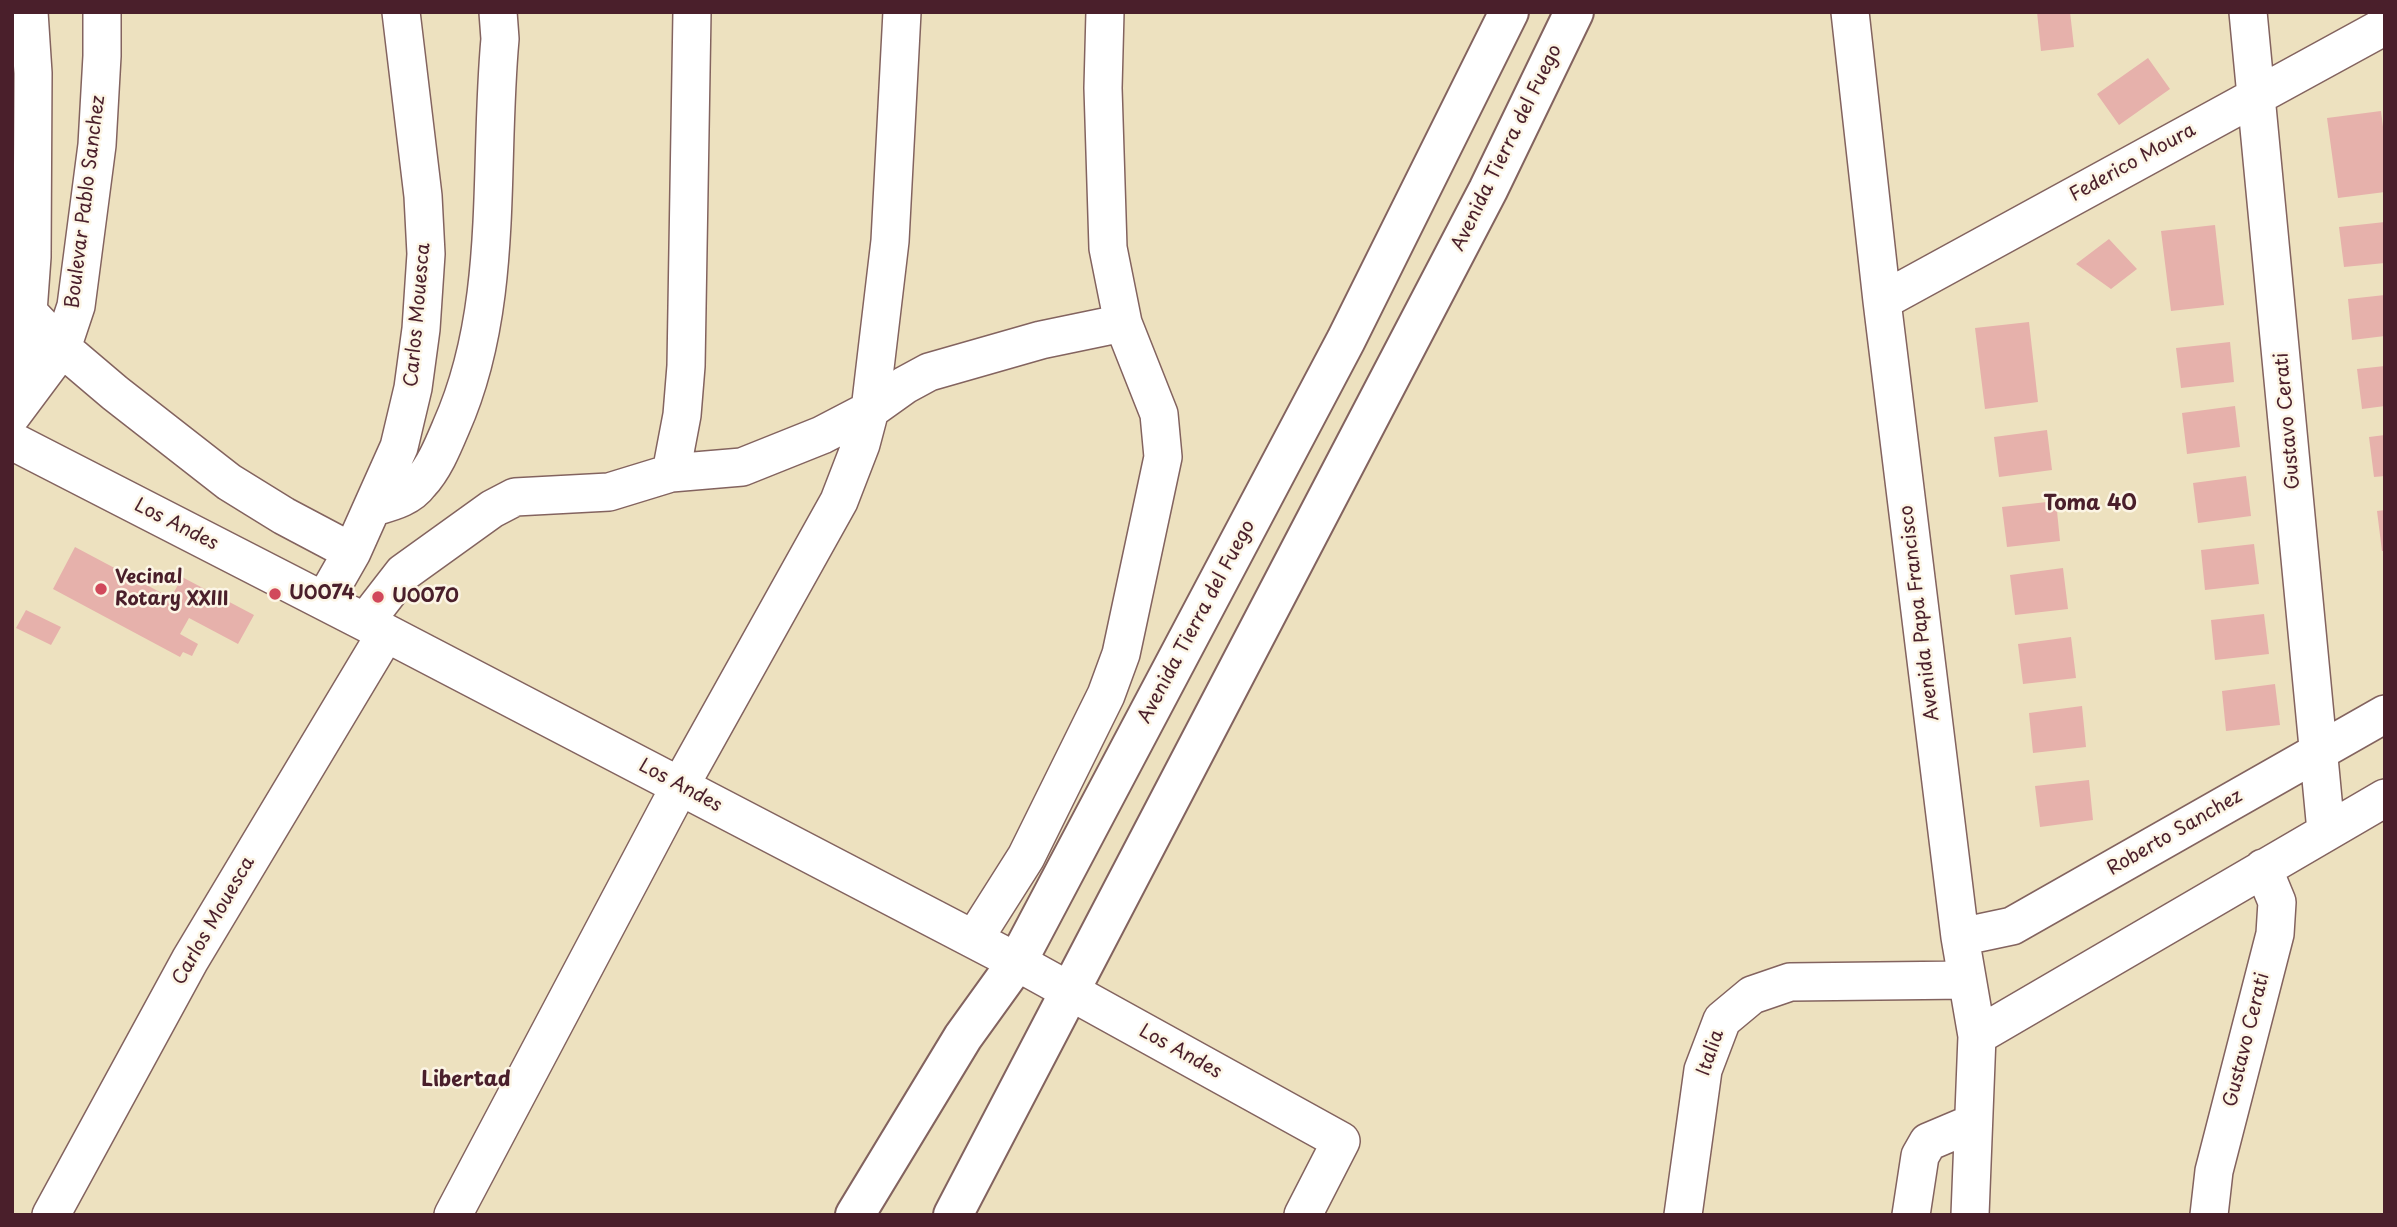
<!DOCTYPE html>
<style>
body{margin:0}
#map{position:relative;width:2397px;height:1227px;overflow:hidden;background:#ede1bf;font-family:"Playpen Sans",sans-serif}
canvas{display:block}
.frame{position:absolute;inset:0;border:14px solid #4a1f2b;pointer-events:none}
</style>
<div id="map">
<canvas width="2397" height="1227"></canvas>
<div class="frame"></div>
</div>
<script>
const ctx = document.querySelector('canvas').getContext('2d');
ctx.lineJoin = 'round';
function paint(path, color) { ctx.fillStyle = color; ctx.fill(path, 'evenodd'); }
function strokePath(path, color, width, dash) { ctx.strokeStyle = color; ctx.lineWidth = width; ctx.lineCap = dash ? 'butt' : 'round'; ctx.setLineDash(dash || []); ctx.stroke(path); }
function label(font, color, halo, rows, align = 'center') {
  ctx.font = font + ' "Playpen Sans",sans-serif'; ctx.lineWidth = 5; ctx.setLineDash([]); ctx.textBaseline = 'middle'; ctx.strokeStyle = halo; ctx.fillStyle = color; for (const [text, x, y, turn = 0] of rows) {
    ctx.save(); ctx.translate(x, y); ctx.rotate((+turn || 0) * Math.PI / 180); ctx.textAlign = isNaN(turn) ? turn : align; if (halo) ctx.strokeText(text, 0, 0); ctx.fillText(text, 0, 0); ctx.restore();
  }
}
paint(new Path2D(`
 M2037 12H2070L2074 47 2041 51Z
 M2148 58 2170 89 2119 125 2097 94Z
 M2381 111 2385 143V192L2338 198 2327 118Z
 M2385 222V263L2344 267 2339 227Z
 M2215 225 2224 305 2171 311 2161 231Z
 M2109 239 2137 269 2111 289 2076 264Z
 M2385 295V336L2352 340 2348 299Z
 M2029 322 2038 402 1985 409 1975 328Z
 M2230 342 2234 382 2181 388 2176 348Z
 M2385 366V406L2362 409 2357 369Z
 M2235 406 2240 447 2187 454 2182 413Z
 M2047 430 2052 470 1999 477 1994 437Z
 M2385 435V476L2374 477 2369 437Z
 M2246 476 2251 516 2198 523 2193 483Z
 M2056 501 2060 541 2007 547 2002 507Z
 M2385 510V551H2382L2377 511Z
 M2254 544 2259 584 2205 590 2201 550Z
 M75 547 171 598 182 577 254 615 238 644 189 618 180 634 198 644 192 656 183 652 180 657 53 589Z
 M2063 568 2068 609 2015 615 2010 575Z
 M26 610 61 627 51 645 16 628Z
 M2264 614 2269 654 2215 660 2211 620Z
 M2071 637 2076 678 2023 684 2018 644Z
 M2275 684 2280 725 2226 731 2222 691Z
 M2082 706 2086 747 2033 753 2029 713Z
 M2089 780 2093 820 2040 827 2035 786Z`), '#e6b1ab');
const minor = new Path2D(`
 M1850 12 1882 301 1960 937 1977 1036 1970 1215
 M2248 12 2326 831
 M1882 301 2385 26
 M12 305 28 312 62 348 115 393 229 482 284 516 352 552
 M12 378 28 312 32 257 33 73 29 12
 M12 415 62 348 76 306 97 145 102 56V12
 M12 441 386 633 1017 962 1341 1141 1303 1215
 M671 473 682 415 686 366 692 12
 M374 507C391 502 409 498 420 483 434 468 443 446 451 427 505 306 488 169 500 39L498 12
 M324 601 352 552 399 447 413 388 421 329 426 254 423 196 401 12
 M365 622 403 573 492 509 515 497 609 492 671 473 742 467 822 435 870 410 905 385 929 372 1041 340 1123 323
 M1960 937 2012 926 2385 714
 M974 939 1026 857 1106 695 1121 654 1163 457 1159 414 1123 323 1108 248 1103 88 1105 12
 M1977 1036 2385 798
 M51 1215 190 960 386 633
 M453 1215 680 786 839 501 861 444 870 410 890 241 902 12
 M1683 1215 1703 1070 1722 1020 1752 995 1790 982 1967 980
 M1911 1215 1920 1156 1928 1142 1973 1123
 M2209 1215 2214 1171 2275 934 2277 902 2263 868`);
const tertiary = new Path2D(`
 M855 1215 963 1037 1017 962 1346 340 1509 12
 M953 1215 1488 190 1574 12`);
strokePath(minor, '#83635f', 40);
strokePath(tertiary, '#83635f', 42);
strokePath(minor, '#fff', 37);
strokePath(tertiary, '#fff', 38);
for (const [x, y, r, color] of [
 [101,589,7,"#d1495b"],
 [275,594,7,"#d1495b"],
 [378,597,7,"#d1495b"]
]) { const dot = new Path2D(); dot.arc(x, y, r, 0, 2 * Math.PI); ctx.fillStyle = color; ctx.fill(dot); strokePath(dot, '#fcf5e5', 2.5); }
label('19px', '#4a1f2b', '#fcf5e5', [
 ["Avenida Tierra del Fuego",1507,148,-64],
 ["Federico Moura",2133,163,-29],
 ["Boulevar Pablo Sanchez",86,202,-83],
 ["Carlos Mouesca",418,315,-85],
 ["Gustavo Cerati",2288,421,-95],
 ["Los Andes",176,525,27],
 ["Avenida Papa Francisco",1920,613,-97],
 ["Avenida Tierra del Fuego",1197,622,-62],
 ["Los Andes",680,786,28],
 ["Roberto Sanchez",2175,833,-30],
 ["Carlos Mouesca",214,921,-60],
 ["Gustavo Cerati",2247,1040,-76],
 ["Los Andes",1180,1052,29],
 ["Italia",1711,1053,-71]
]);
label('bold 19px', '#4a1f2b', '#fcf5e5', [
 ["Vecinal",115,578],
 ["Rotary XXIII",115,600],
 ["U0074",289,594],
 ["U0070",392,597]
], 'left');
label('bold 21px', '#4a1f2b', '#fcf5e5', [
 ["Toma 40",2090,504],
 ["Libertad",466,1080]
]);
</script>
